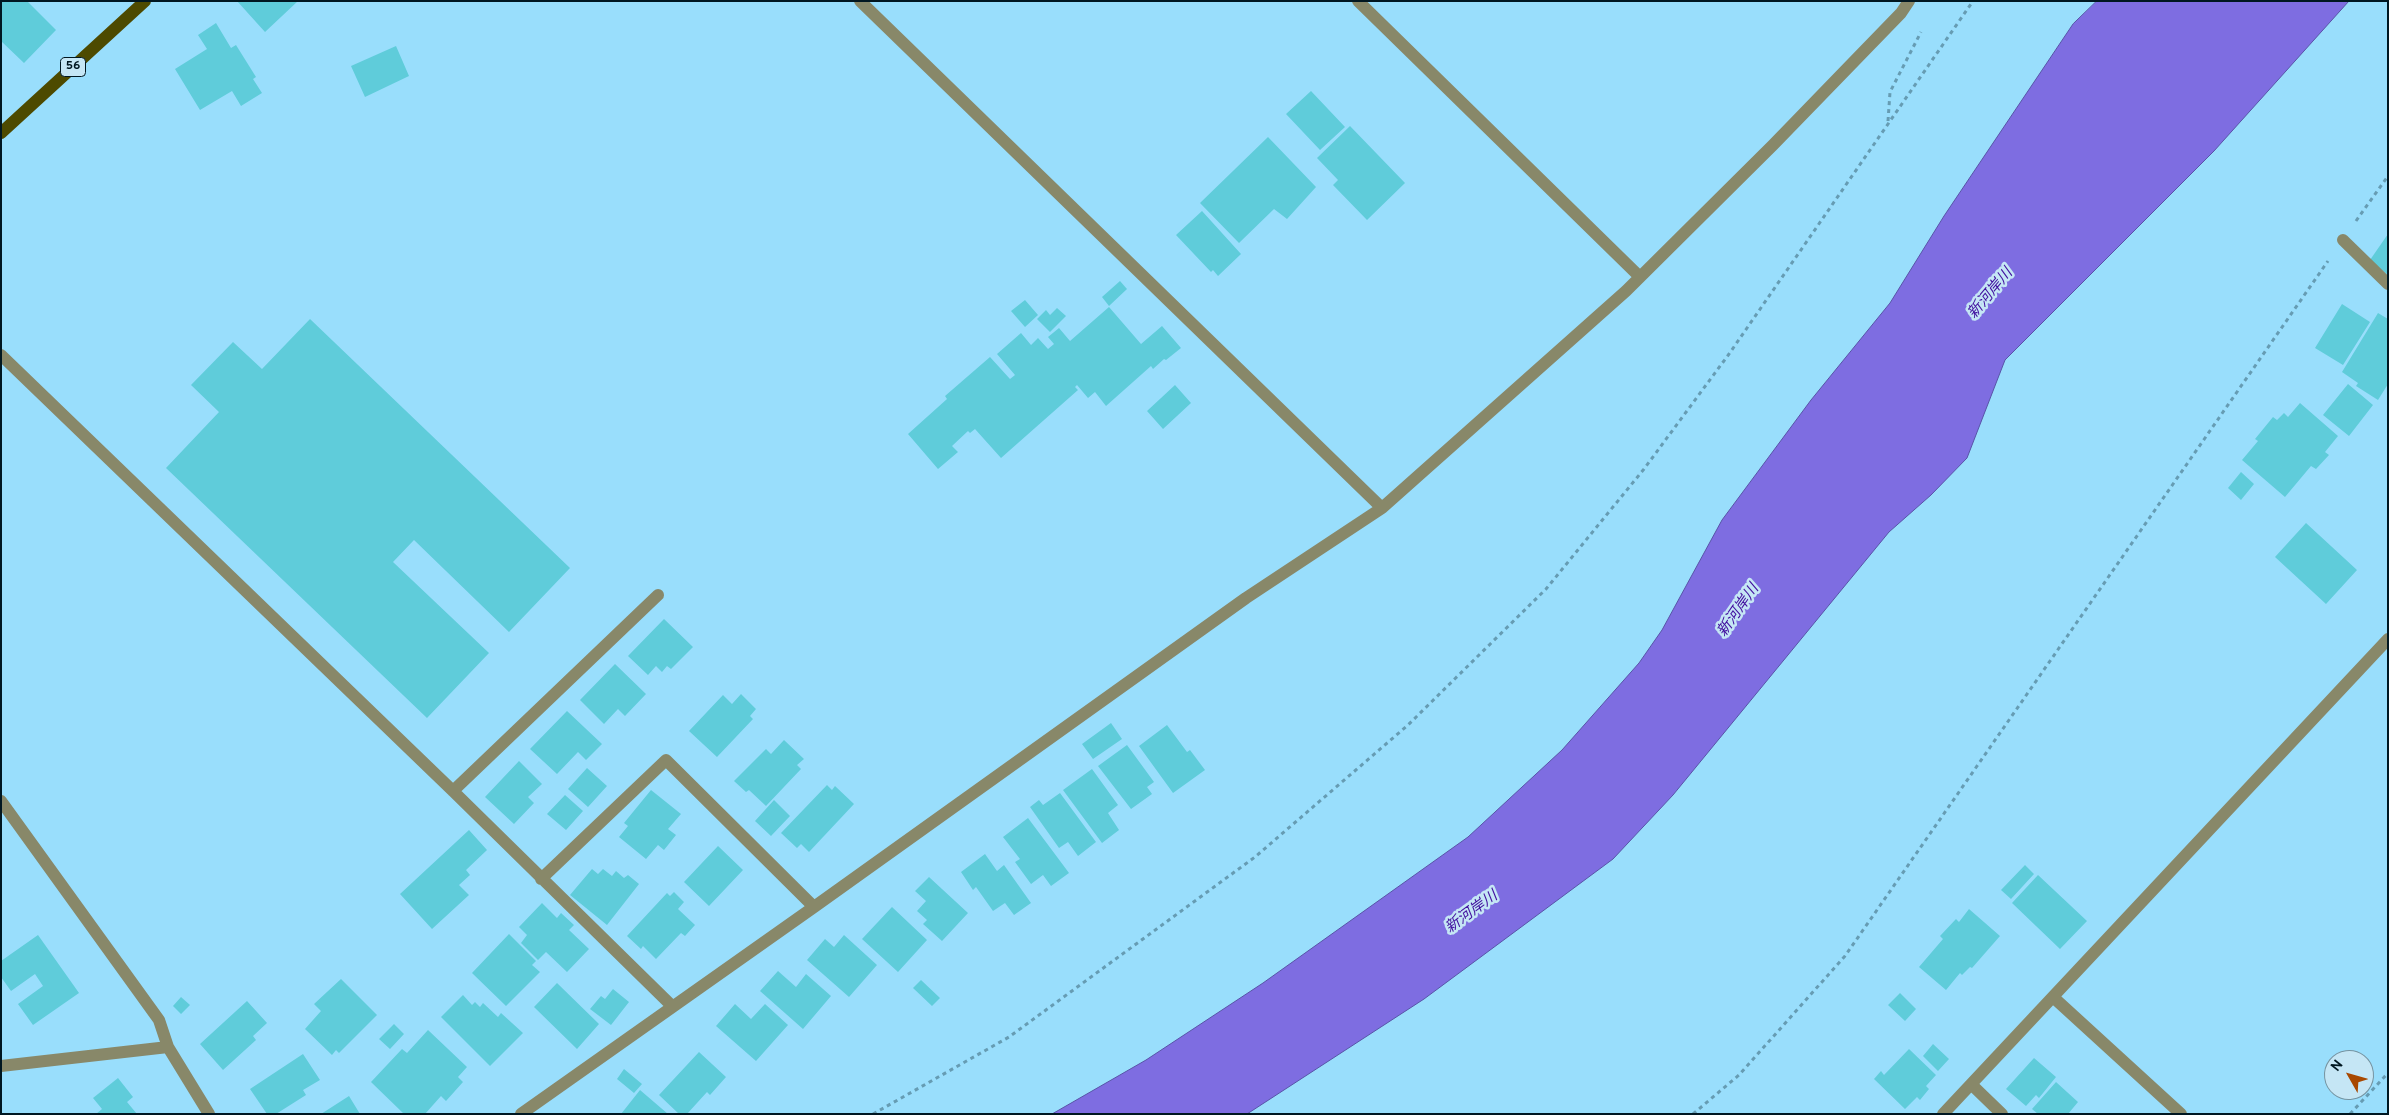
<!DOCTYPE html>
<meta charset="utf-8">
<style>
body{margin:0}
#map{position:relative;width:2389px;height:1115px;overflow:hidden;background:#99defc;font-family:Overpass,sans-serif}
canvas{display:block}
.frame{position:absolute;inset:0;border:2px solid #001721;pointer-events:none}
.north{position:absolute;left:2324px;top:1050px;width:50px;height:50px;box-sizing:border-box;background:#c5e6f5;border:1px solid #7693a0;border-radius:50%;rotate:308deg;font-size:14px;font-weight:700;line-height:20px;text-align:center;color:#001721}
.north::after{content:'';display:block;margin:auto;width:18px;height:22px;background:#a84800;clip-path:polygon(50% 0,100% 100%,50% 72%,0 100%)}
</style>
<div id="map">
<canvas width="2389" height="1115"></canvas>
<div class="frame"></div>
<div class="north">N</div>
</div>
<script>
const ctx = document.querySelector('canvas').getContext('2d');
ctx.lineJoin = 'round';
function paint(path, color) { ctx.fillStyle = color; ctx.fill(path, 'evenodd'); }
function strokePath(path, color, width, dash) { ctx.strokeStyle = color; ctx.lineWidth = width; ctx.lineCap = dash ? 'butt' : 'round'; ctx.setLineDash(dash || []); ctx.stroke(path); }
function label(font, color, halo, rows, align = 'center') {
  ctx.font = font + ' Overpass,"Noto Sans JP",sans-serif'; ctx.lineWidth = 5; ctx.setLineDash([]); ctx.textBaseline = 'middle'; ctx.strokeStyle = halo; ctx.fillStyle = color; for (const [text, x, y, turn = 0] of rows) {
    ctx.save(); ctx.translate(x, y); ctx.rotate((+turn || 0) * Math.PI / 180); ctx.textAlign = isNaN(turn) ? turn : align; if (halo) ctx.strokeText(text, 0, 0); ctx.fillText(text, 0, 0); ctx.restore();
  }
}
const water = new Path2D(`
 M2097 1H2349L2214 151 2005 360 1967 458 1931 495 1889 532 1673 795 1613 859 1424 999 1247 1114H1052L1146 1060 1263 983 1468 837 1562 750 1639 663 1662 630 1722 520 1811 400 1890 303 1944 216 2073 24Z`);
paint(water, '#7e6de1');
strokePath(water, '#5853a7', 1);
paint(new Path2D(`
 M1 1H27L56 30 24 63 1 41Z
 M237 1H298L265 32Z
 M216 23 231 48 236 45 256 77 253 79 262 93 241 106 232 91 200 110 175 69 207 49 198 35Z
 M396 46 409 76 365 97 351 66Z
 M1311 91 1345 127 1320 150 1286 114Z
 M1350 126 1405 183 1367 220 1333 185 1338 180 1317 158Z
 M1268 137 1316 187 1287 219 1274 209 1239 243 1200 203Z
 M1202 211 1241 254 1218 276 1213 270 1211 272 1176 235Z
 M2388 234V275L2370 260Z
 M1120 281 1127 289 1109 306 1102 297Z
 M1025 300 1038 315 1025 327 1011 311Z
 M2342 304 2370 322 2343 365 2315 348Z
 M1109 307 1141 344 1162 326 1181 348 1166 360 1164 359 1153 369 1151 366 1106 406 1095 392 1088 398 1077 385 1075 387 1078 390 1001 458 975 429 970 433 968 431 952 446 958 452 938 469 908 434 947 399 945 396 990 357 1010 379 1015 375 997 354 1021 333 1031 345 1038 338 1048 349 1054 344 1048 337 1059 328 1070 341Z
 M1057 308 1066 316 1050 332 1037 319 1046 310 1050 315Z
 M2378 313 2388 319V384L2378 400 2356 386 2358 383 2342 372Z
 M310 319 570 568 509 632 414 540 393 562 489 653 427 718 166 468 219 412 191 385 233 342 262 369Z
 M2348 384 2373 405 2349 436 2323 415Z
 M1175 385 1191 403 1163 429 1147 411Z
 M2300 403 2338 436 2325 452 2329 455 2316 469 2311 466 2285 497 2242 460 2258 441 2255 439 2273 417 2277 420 2284 413 2288 417Z
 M2241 472 2254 484 2241 500 2228 488Z
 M2306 523 2357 570 2326 604 2275 557Z
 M664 619 693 647 671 669 667 666 662 672 656 666 648 675 628 656Z
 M615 664 646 694 625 716 618 709 604 724 580 700Z
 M741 694 756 709 750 716 753 719 717 757 689 731 723 695 732 704Z
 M567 711 602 744 586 760 578 752 557 774 530 749Z
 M1111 723 1122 739 1093 759 1082 744Z
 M1167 725 1187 752 1190 750 1205 770 1173 793 1139 746Z
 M784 740 804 759 797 765 801 769 766 806 749 790 746 792 734 781 766 749 771 754Z
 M1127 745 1154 782 1147 787 1152 794 1131 809 1098 766Z
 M519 761 542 784 528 797 534 803 514 824 485 797Z
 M587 768 607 786 588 807 568 789Z
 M1092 769 1118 805 1108 813 1119 830 1102 843 1063 790Z
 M827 785 832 790 835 786 854 804 809 852 801 844 797 848 781 833Z
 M651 790 681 814 668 829 676 835 664 850 658 845 646 859 619 837 628 826 624 823Z
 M1060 793 1096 842 1078 856 1068 842 1059 848 1030 807 1039 800 1043 805Z
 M565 795 583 811 566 830 547 814Z
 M774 800 790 816 771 836 755 821Z
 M1028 818 1069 873 1051 886 1043 875 1031 884 1015 862 1020 859 1003 837Z
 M469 830 487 850 466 870 470 875 459 885 469 895 432 929 400 894Z
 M718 846 743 870 709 906 684 882Z
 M985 854 997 871 1004 865 1031 903 1014 915 1005 903 993 911 976 887 973 890 961 872Z
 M2025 865 2034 874 2011 899 2001 890Z
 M592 869 598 874 603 869 612 876 616 871 624 878 628 875 639 884 607 925 570 895Z
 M2038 875 2087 921 2060 949 2012 903Z
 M929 877 968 913 942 941 923 924 927 920 917 911 926 901 915 891Z
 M674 892 684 902 678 909 695 925 685 936 681 933 656 959 643 946 641 949 627 936 667 893 670 896Z
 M542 903 557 918 561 913 574 925 569 930 589 949 567 972 546 952 538 960 521 943 527 935 519 927Z
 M892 907 927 940 898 972 862 939Z
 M1969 909 2000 936 1972 968 1970 967 1962 975 1960 973 1946 990 1919 967 1943 939 1940 936 1956 919 1959 922Z
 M509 934 536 961 532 965 540 972 506 1006 472 973Z
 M38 935 79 993 33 1025 18 1004 43 986 35 974 11 991 1 977V961Z
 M844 935 877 965 849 997 807 960 825 939 834 947Z
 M778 971 796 987 806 974 831 996 803 1029 760 991Z
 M341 979 377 1015 339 1053 336 1050 332 1055 305 1029 321 1011 314 1004Z
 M921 980 940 998 932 1006 913 988Z
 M557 983 599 1024 577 1049 534 1007Z
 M613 989 629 1002 611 1025 590 1009 601 996 605 999Z
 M1900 993 1916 1009 1905 1021 1888 1005Z
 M463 995 472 1005 475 1002 480 1007 483 1003 498 1017 501 1013 523 1033 490 1066 441 1017Z
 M181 997 190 1005 181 1014 173 1006Z
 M247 1001 267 1023 253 1036 256 1040 223 1070 200 1044Z
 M735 1004 751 1019 765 1004 788 1025 756 1061 716 1026Z
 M394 1024 404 1034 390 1049 379 1039Z
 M428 1030 467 1067 458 1077 463 1082 446 1101 441 1096 425 1114H404L371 1082 402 1049 407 1053Z
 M1933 1044 1949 1059 1938 1071 1923 1056Z
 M1909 1049 1936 1075 1926 1086 1929 1089 1920 1100 1917 1097 1905 1109 1874 1079 1881 1071 1884 1075Z
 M699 1052 726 1077 710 1095 707 1092 687 1114H679L659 1095Z
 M303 1054 320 1080 303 1090 306 1095 276 1114H267L250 1089Z
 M2034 1058 2056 1077 2039 1098 2036 1095 2026 1106 2006 1089Z
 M624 1069 642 1084 634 1093 617 1079Z
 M118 1078 133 1097 127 1102 137 1114H96L102 1109 93 1098Z
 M2056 1082 2078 1102 2068 1114H2038L2032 1109Z
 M640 1090 668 1114H621Z
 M349 1096 360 1114H321Z`), '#5fccda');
strokePath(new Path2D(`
 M1888 121 1890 92 1921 32
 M2356 221 2388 176
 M873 1114 1009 1037 1255 857 1408 725 1546 589 1644 469 1729 354 1973 1
 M1693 1114 1739 1075 1845 956 2328 261
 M2350 1114 2388 1073`), '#669cb3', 3, [4, 4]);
strokePath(new Path2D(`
 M860 1 1382 508
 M1358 1 1640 277
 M2343 240 2388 284
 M1 355 453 791 672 1006
 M453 791 658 595
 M1 801 159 1020 168 1047 209 1114
 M541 879 666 760 814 907
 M2053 997 2181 1114
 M1 1066 168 1047
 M1972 1085 2002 1114
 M521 1114 814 907 1246 598 1382 508 1626 291 1773 145 1901 13 1909 1
 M1943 1114 2388 639`), '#888869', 12);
strokePath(new Path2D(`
 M1 133 145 1`), '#4d4a00', 12);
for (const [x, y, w] of [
 [73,67,25]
]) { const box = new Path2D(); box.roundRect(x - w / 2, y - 9.5, w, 19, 4); ctx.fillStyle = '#c5e6f5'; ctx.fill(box); strokePath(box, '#001721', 1); }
label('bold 12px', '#001721', null, [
 ["56",73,67]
]);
label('italic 15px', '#410e9e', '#c5e6f5', [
 ["新河岸川",1991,294,-50],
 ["新河岸川",1739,611,-55],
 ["新河岸川",1472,913,-36]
]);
</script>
